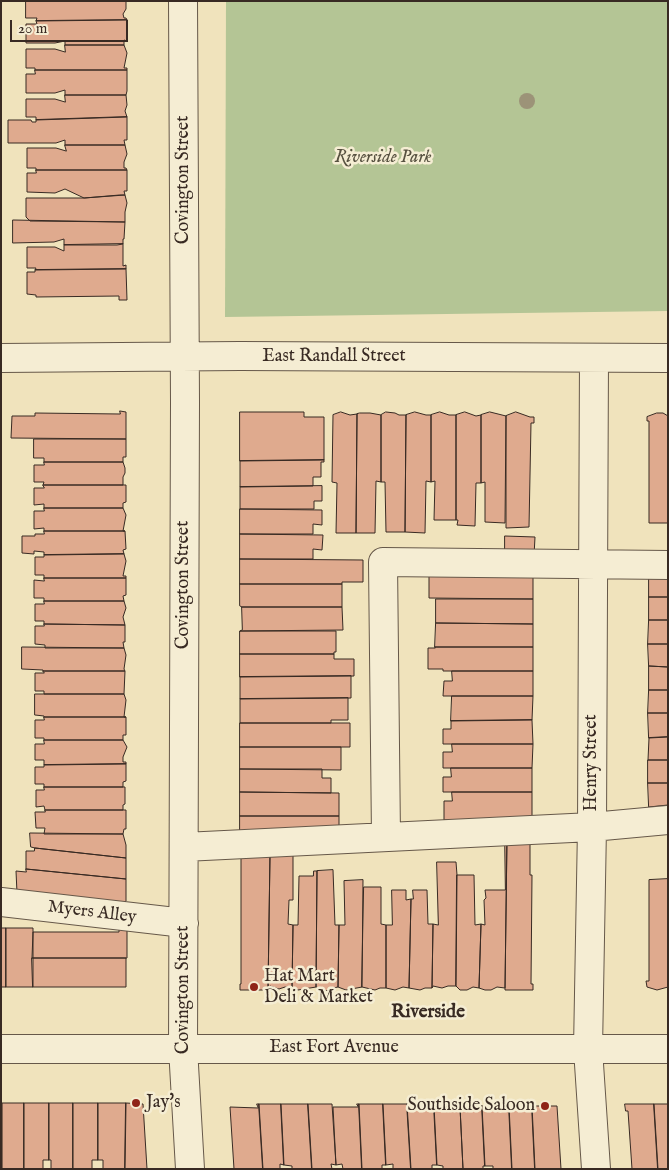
<!DOCTYPE html>
<style>
body{margin:0}
#map{position:relative;width:669px;height:1170px;overflow:hidden;background:#f0e3bc;font-family:"IM FELL English",serif}
canvas{display:block}
.frame{position:absolute;inset:0;border:2px solid #382a23;pointer-events:none}
.scale{position:absolute;left:10px;top:20px;width:118px;height:22px;box-sizing:border-box;border:2px solid #382a23;border-top:0;padding-left:6px;font-size:15px;line-height:18px;white-space:nowrap;color:#382a23;-webkit-text-stroke:4px #f5edd3;paint-order:stroke}
</style>
<div id="map">
<canvas width="669" height="1170"></canvas>
<div class="frame"></div>
<div class="scale">20 m</div>
</div>
<script>
const ctx = document.querySelector('canvas').getContext('2d');
ctx.lineJoin = 'round';
function paint(path, color) { ctx.fillStyle = color; ctx.fill(path, 'evenodd'); }
function strokePath(path, color, width, dash) { ctx.strokeStyle = color; ctx.lineWidth = width; ctx.lineCap = dash ? 'butt' : 'round'; ctx.setLineDash(dash || []); ctx.stroke(path); }
function label(font, color, halo, rows, align = 'center') {
  ctx.font = font + ' "IM FELL English",serif'; ctx.lineWidth = 5; ctx.setLineDash([]); ctx.textBaseline = 'middle'; ctx.strokeStyle = halo; ctx.fillStyle = color; for (const [text, x, y, turn = 0] of rows) {
    ctx.save(); ctx.translate(x, y); ctx.rotate((+turn || 0) * Math.PI / 180); ctx.textAlign = isNaN(turn) ? turn : align; if (halo) ctx.strokeText(text, 0, 0); ctx.fillText(text, 0, 0); ctx.restore();
  }
}
paint(new Path2D(`
 M226 1H668V311L225 317Z`), '#b4c595');
const building = new Path2D(`
 M26 1H126V9L123 14 124 18H126L127 20 36 21 37 18H26Z
 M127 20V41L124 40V45H65V41L55 43H26V24H37L36 21Z
 M65 45H124L127 53 124 68H127V70H35V68H26V49H55L65 52Z
 M35 70H127V91L126 95H65V90L55 93H26V74H35Z
 M65 95H126L127 105 125 111 127 117 36 120V117H26V99H55L65 102Z
 M127 117V140H124L125 145H65V140L56 143H8V120H31L32 122H36V120Z
 M65 145H125L127 154 124 162V168H126L127 170H36V168H27V148H56L66 151Z
 M36 170H127V191H124L125 195 84 198 65 189 55 193 27 192V173H36Z
 M120 195H125L127 203 125 212V222L30 221 26 217V198H84Z
 M13 220 125 222 124 239H123V244L117 245H64V239L54 242 13 243Z
 M123 244V266L126 265V269L35 270 36 268H27V247H55L64 251V245Z
 M126 269 127 300H119V296L36 297V295L27 294V272H35V270Z
 M120 411 126 412V439L11 438 12 416H35V413L120 414Z
 M240 412H304V417H324V460L240 461Z
 M341 412 350 415 357 414 356 533H336L337 483 332 482 333 415Z
 M386 412 395 413 399 415H406L405 532H386L385 482H381V415Z
 M415 412 426 415H431V482L426 481 425 533 405 532 406 415Z
 M440 412 449 415H456V520H434L435 481 431 482V415Z
 M465 412 476 416 481 415V483H476L475 526 457 525 458 520H456V415Z
 M490 412 506 416 505 523 485 522V482L481 483V415Z
 M516 412 530 417H534V423H531L529 527 506 528V416Z
 M360 413H370L381 415V482L376 481 375 533H356L357 414Z
 M657 413H663L668 416V523H649V421H647V417Z
 M34 439H126V457H123V462H44V458H34Z
 M324 460V462H321V477H313V486L240 487V461Z
 M44 462H123L125 468V473L123 477V485H43L44 482H34V465H44Z
 M43 485H126V502L123 503V508H44V504L34 505V488H44Z
 M322 486V501H314V509H240V487Z
 M44 508H123L126 515 123 531H125H44V528L34 529V511H44Z
 M240 509 322 510V525L313 524V534H240Z
 M44 531H125L126 549 123 550 124 554 44 555V552L34 551V554L22 553V536H35V534H44Z
 M240 534 323 535 322 550 313 549V559H240Z
 M505 536 535 537 534 556 505 555Z
 M124 554 126 561 123 576H126V578H44V575H35V557H44V555Z
 M240 559 363 560V582H342V584H240Z
 M533 574V599L429 598V575Z
 M649 575H668V597H649Z
 M44 578H126V595L123 596 124 601H44V598H34V580L44 581Z
 M240 584H342V607H242L240 606Z
 M649 597H668V620H649Z
 M436 599H533V624L436 623Z
 M44 601H124L126 608 123 617 125 625 44 624V621H35V604H44Z
 M242 607H342L343 630 240 631 242 630Z
 M649 620H668V644H648Z
 M436 623 533 624V647H435Z
 M44 624 125 625V642H123L124 648H45V645L35 644V626H44Z
 M240 631H336V652H334V654H240Z
 M648 644H668V667L649 666Z
 M22 647 124 648 126 655 124 669 125 671H43V670L22 669Z
 M435 647H533V671H443V669H428V648H435Z
 M240 654H334V659H354V676L240 677Z
 M649 666 668 667V690H649Z
 M43 671H125L124 694H44V691H35V673H44Z
 M452 671H533V696H443L444 681H452Z
 M351 676V698L240 699V677Z
 M649 690H668V713H648Z
 M35 694H124L126 700 124 717H126H44V716L35 715Z
 M452 696H533L532 720 451 721Z
 M348 698V720H331V723H240V699Z
 M648 713H668V737L649 738Z
 M44 717H126V735H123V740H44V738H35V720H44Z
 M532 720 533 744H443V729H451V721Z
 M240 723H350V747H240Z
 M668 737V760H648L649 738Z
 M44 740H123L127 747 123 757V762H126V764L44 765V760H35V744H44Z
 M452 744H533L532 768H443V752H452Z
 M240 747H341V770L240 769Z
 M648 760H668V783H648Z
 M126 764V781L123 782V787H44V784H35V767H44V765Z
 M451 768H532V792H443V777H451Z
 M240 769H322V778H331V793L240 792Z
 M648 783H668V805L649 807Z
 M44 787H125V804L123 805V810H45L44 806 36 807V790H44Z
 M240 792 339 793V816H240Z
 M452 792H532V819L452 823V820H444V801H452Z
 M45 810H126V829H124L123 834H44L45 828H36L35 812H45Z
 M240 816H339V832L240 841Z
 M30 833 123 834 126 845V858L35 848 31 847Z
 M530 834V875H532L531 984H533V990H505L507 836Z
 M505 836H507L505 988 497 987 491 990H485L479 988 481 924 485 925 484 900 486 898 485 890H505Z
 M35 848 126 858V879L26 869V851H34Z
 M293 853V900H289L288 924 293 925 292 988 285 987 279 989 270 986V990H268L270 855Z
 M270 855 268 990H240V984H241V857Z
 M437 862H456L457 875 456 986H448L442 988 433 986 432 988 433 924 438 925Z
 M26 869 126 879V901L123 904 17 893 16 871 26 872Z
 M333 870 335 925H339L338 987 333 988 329 991 322 990 316 987 317 871Z
 M314 871H317L316 987 298 990 292 988 293 925H298L299 876H313Z
 M457 875H474L475 925 481 924 479 988 473 987 467 990H460L456 986Z
 M668 879V987L657 990 647 987 646 981H649V880Z
 M363 880 362 987 346 990 338 987 339 925H345L344 881Z
 M364 887H381V924L386 925V988H380L375 990 362 987Z
 M392 890H406V900L411 899 409 988 403 987 395 990 386 988V925H392Z
 M413 890H427L428 924H433L432 988H425L420 990 409 988 411 899H413Z
 M1 928H6V987H1Z
 M6 928H33V987H6Z
 M127 929V958H32L33 932H119V930Z
 M32 958H126V987H33Z
 M1 1103H2V1169H1Z
 M2 1103H24V1169H2Z
 M24 1103H49V1160H43V1169H24Z
 M49 1103H73V1169H51V1160H49Z
 M73 1103H98V1160H92V1169H73Z
 M98 1103H126L125 1169H103V1160H98Z
 M126 1103 143 1104 147 1169H125Z
 M257 1104H259L263 1169H234L230 1107 258 1108Z
 M259 1104H281L284 1165 280 1164V1169H263Z
 M281 1104H308L312 1169H292V1166L284 1165Z
 M308 1104H332L336 1165 331 1164 332 1169H312Z
 M357 1104H359L362 1169H343L342 1164 336 1165 333 1107H358Z
 M359 1104H383L386 1165H382V1169H362Z
 M383 1104H407L411 1169H393V1164L386 1165Z
 M407 1104H433L434 1106 437 1165H432V1169H411Z
 M625 1104H654L658 1169H632L628 1111H626Z
 M654 1104H668V1169H658Z
 M434 1106 460 1107 463 1169H443V1166L437 1165Z
 M482 1106H509L512 1169H493V1166H485Z
 M482 1106 485 1166H483V1169H463L460 1107Z
 M509 1106H532L535 1169H512Z
 M532 1106H557L561 1169H535Z`);
paint(building, '#dfaa8e');
strokePath(building, '#382a23', 1);
const minor = new Path2D(`
 M183 1 185 402 183 1048 190 1169
 M1 358 240 356 668 358
 M594 358 592 827 588 1049 596 1169
 M386 837 383 562 668 565
 M184 847 592 827 668 820
 M1 902 184 923
 M1 1049H668`);
strokePath(minor, '#665849', 30);
strokePath(minor, '#f5edd3', 28);
ctx.fillStyle = '#9c9378';
for (const [x, y] of [
 [527,101]
]) { ctx.beginPath(); ctx.arc(x, y, 8, 0, 2 * Math.PI); ctx.fill(); }
for (const [x, y, r, color] of [
 [254,987,5,"#8f2418"],
 [136,1103,5,"#8f2418"],
 [545,1106,5,"#8f2418"]
]) { const dot = new Path2D(); dot.arc(x, y, r, 0, 2 * Math.PI); ctx.fillStyle = color; ctx.fill(dot); strokePath(dot, '#f5edd3', 2); }
label('italic 18px', '#575140', '#f5edd3', [
 ["Riverside Park",383,158]
]);
label('18px', '#382a23', '#f5edd3', [
 ["Covington Street",184,180,-90],
 ["East Randall Street",334,357],
 ["Covington Street",184,585,-90],
 ["Henry Street",592,763,-90],
 ["Myers Alley",92,913,7],
 ["Covington Street",184,990,-90],
 ["East Fort Avenue",334,1048]
]);
label('18px', '#382a23', '#f5edd3', [
 ["Hat Mart",264,977],
 ["Deli & Market",264,998],
 ["Jay's",146,1103],
 ["Southside Saloon",535,1106,"right"]
], 'left');
label('bold 19px', '#382a23', '#f5edd3', [
 ["Riverside",428,1013]
]);
</script>
